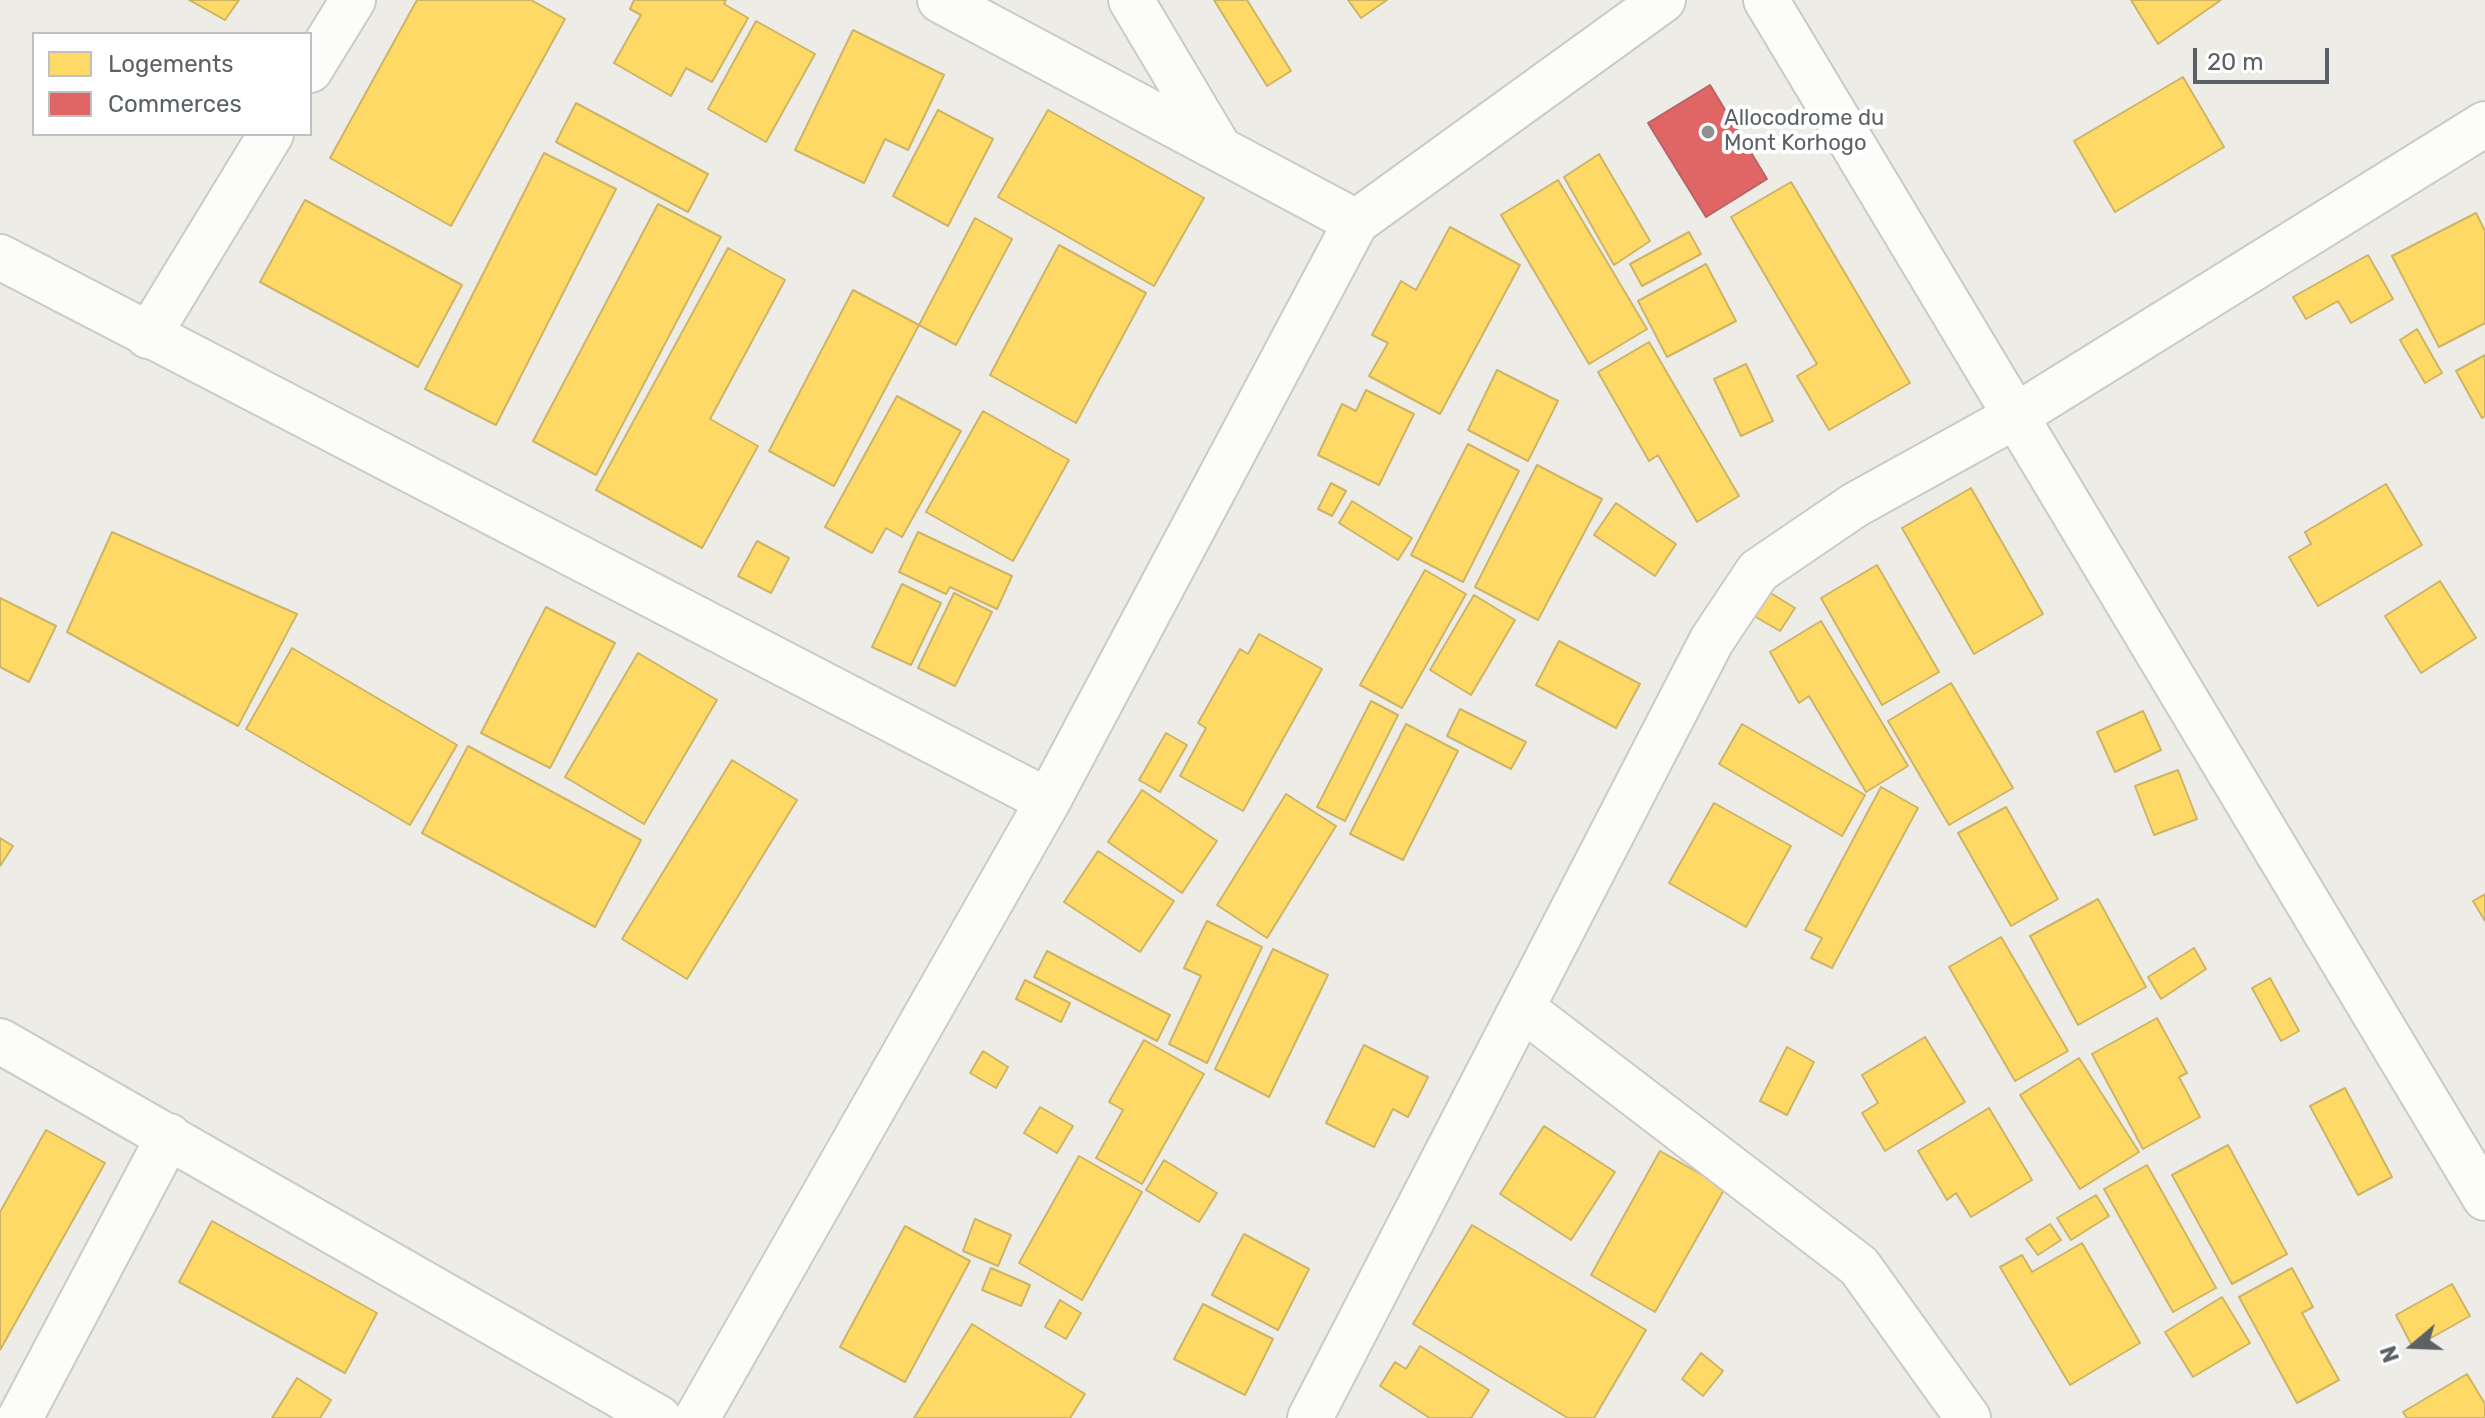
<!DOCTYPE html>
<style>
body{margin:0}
#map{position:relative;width:2485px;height:1418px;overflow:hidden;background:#edece7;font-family:Rubik,sans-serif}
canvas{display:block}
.legend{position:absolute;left:32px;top:32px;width:280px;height:104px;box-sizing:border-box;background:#fff;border:2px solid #bec0c2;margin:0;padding:10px 14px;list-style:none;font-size:24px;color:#5c6166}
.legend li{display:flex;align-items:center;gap:16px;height:40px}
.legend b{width:40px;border:2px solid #bec0c2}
.north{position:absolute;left:2373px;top:1306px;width:80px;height:80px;-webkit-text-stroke:6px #fff;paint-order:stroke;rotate:251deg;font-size:22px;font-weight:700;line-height:32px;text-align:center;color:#5c6166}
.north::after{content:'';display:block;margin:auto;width:28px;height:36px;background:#5c6166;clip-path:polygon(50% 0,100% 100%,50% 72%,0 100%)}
.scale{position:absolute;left:2193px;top:48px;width:136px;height:36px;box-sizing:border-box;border:4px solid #5c6166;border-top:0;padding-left:10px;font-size:24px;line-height:28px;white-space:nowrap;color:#5c6166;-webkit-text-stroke:6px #fff;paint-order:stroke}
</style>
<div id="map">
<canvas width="2485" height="1418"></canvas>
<ul class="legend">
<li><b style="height:22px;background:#ffd966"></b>Logements</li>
<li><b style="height:22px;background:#e06666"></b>Commerces</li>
</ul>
<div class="north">N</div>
<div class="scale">20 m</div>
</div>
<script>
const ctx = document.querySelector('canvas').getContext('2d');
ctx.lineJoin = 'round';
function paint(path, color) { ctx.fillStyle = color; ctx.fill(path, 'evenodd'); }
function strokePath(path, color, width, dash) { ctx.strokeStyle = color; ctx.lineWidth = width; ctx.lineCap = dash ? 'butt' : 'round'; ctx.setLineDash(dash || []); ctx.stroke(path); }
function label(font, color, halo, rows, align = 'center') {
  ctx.font = font + ' Rubik,sans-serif'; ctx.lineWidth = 8; ctx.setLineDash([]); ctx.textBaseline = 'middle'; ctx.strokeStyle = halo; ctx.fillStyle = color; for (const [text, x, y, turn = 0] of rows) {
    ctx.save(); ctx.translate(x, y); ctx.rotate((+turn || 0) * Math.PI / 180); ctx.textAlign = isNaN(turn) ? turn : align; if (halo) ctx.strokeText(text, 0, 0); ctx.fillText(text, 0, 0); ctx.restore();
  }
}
const homes = new Path2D(`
 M189 0H239L225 20Z
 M417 0H531L565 19 451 226 330 158Z
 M634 0H726L724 4 748 18 712 82 686 68 671 96 614 63 641 15 630 9Z
 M1214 0H1247L1291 71 1267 86Z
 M1348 0H1387L1361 18Z
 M2131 0H2221L2158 44Z
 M756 21 815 54 766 142 708 109Z
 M853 30 944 75 908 150 885 139 864 183 795 150Z
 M2183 77 2224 147 2115 212 2074 141Z
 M576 103 708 174 688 212 556 142Z
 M938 110 993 139 948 226 893 196Z
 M1048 110 1204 198 1154 286 998 197Z
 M544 153 616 189 496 425 425 389Z
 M1599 154 1650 241 1614 265 1564 177Z
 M1558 180 1647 329 1589 364 1501 215Z
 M1791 182 1910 383 1829 430 1797 376 1817 364 1731 217Z
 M305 200 462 285 418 367 260 282Z
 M658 204 721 237 596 475 533 441Z
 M2476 213 2485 231V323L2439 347 2392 256Z
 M975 218 1012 239 956 345 919 325Z
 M1450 227 1520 265 1440 414 1369 376 1388 343 1372 335 1401 281 1416 290Z
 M1689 232 1701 254 1642 286 1630 264Z
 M1059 245 1146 293 1076 423 990 375Z
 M728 248 785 280 710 419 758 446 702 548 596 490Z
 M2368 255 2393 299 2351 323 2338 301 2306 319 2293 297Z
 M1706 264 1736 321 1667 357 1638 301Z
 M853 290 919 325 834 486 769 451Z
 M2417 329 2442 373 2425 383 2400 340Z
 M1649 342 1739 496 1697 522 1658 455 1649 461 1598 372Z
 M2485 355V416L2482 418 2456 371Z
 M1746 364 1773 421 1741 436 1714 379Z
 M1497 370 1558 401 1528 461 1468 430Z
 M1366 390 1414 414 1379 485 1318 455 1342 404 1356 411Z
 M897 396 961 431 902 537 886 528 872 553 825 527Z
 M983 411 1069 460 1013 561 926 512Z
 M1468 444 1519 471 1463 582 1411 555Z
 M1537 465 1602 499 1538 620 1475 587Z
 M1331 483 1346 491 1332 516 1318 509Z
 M2386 484 2422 545 2318 606 2289 557 2311 544 2305 532Z
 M1971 488 2043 614 1974 654 1902 528Z
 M1352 501 1412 538 1398 560 1339 523Z
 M1616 503 1676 544 1655 576 1594 535Z
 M112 532 297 614 238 726 67 632Z
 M918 532 1012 576 997 609 950 587 946 594 899 572Z
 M757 541 789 558 771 593 738 576Z
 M1877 565 1939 672 1882 705 1821 598Z
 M1425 570 1466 594 1402 708 1360 685Z
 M2440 581 2476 638 2421 673 2385 616Z
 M902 584 941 603 911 665 872 647Z
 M1769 592 1795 608 1780 631 1754 616Z
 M954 593 992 612 955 686 918 668Z
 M1474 595 1515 620 1471 695 1430 670Z
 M0 598 56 626 29 682 0 667Z
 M546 607 615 643 550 768 481 733Z
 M1821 621 1908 766 1866 792 1809 696 1799 703 1770 652Z
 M1259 634 1322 669 1243 811 1180 776 1206 728 1198 723 1240 649 1248 654Z
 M1559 641 1640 684 1616 728 1536 685Z
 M292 648 457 745 410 825 246 729Z
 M638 653 717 700 644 824 565 777Z
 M1951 683 2013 788 1949 825 1888 721Z
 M1371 701 1398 715 1345 821 1317 807Z
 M1460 709 1526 742 1511 769 1447 736Z
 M2143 711 2161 750 2115 772 2097 732Z
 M1406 724 1458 751 1403 860 1350 834Z
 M1742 724 1865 795 1842 836 1719 764Z
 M1166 733 1187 745 1160 792 1139 780Z
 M468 746 641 840 595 927 422 833Z
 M732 760 797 800 687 979 622 939Z
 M2178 770 2197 819 2154 835 2135 786Z
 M1881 787 1918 808 1832 968 1811 958 1822 938 1805 930Z
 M1142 790 1217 841 1182 893 1108 842Z
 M1286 794 1336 826 1267 938 1217 905Z
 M1714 803 1791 846 1746 927 1669 883Z
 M2006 807 2058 899 2011 926 1958 833Z
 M0 838 13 846 0 866Z
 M1098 851 1174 901 1140 952 1064 902Z
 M2485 894V921L2473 901Z
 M2098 899 2146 987 2078 1025 2030 936Z
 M1207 921 1262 947 1207 1063 1169 1044 1201 976 1184 968Z
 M2001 937 2068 1051 2015 1081 1949 967Z
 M2194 948 2206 969 2161 999 2148 977Z
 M1273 949 1328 975 1269 1097 1215 1069Z
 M1047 951 1170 1015 1157 1041 1034 977Z
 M2270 978 2299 1031 2281 1041 2252 988Z
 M1025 980 1070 1003 1061 1022 1016 999Z
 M2157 1018 2187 1073 2179 1077 2200 1117 2143 1149 2092 1054Z
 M1925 1037 1965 1102 1885 1151 1862 1113 1878 1103 1862 1075Z
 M1144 1040 1204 1074 1142 1184 1096 1158 1123 1110 1109 1102Z
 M1364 1045 1428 1077 1408 1117 1393 1109 1374 1147 1326 1123Z
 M1787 1047 1814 1062 1787 1115 1760 1101Z
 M983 1051 1008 1067 996 1088 970 1073Z
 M2079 1058 2139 1152 2080 1189 2020 1095Z
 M2345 1088 2392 1177 2358 1195 2310 1106Z
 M1040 1107 1073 1126 1057 1153 1024 1133Z
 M1989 1108 2032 1180 1971 1217 1956 1193 1947 1200 1918 1151Z
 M1544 1126 1615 1172 1571 1240 1500 1194Z
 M46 1130 105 1163 0 1350V1212Z
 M2228 1145 2287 1254 2232 1284 2172 1175Z
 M1660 1151 1725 1188 1655 1312 1591 1275Z
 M1079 1156 1142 1192 1082 1300 1019 1263Z
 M1164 1160 1217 1193 1199 1222 1146 1190Z
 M2147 1165 2216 1288 2173 1312 2104 1189Z
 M2096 1195 2109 1216 2071 1240 2057 1218Z
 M975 1219 1011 1235 998 1266 963 1251Z
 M212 1221 377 1313 345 1373 179 1282Z
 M2050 1224 2061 1240 2038 1255 2026 1239Z
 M1472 1225 1646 1330 1594 1418H1568L1413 1324Z
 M905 1226 970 1261 905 1382 840 1347Z
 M1244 1234 1309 1269 1278 1330 1212 1295Z
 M2082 1243 2140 1343 2070 1385 2000 1267 2022 1255 2032 1272Z
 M991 1268 1030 1285 1021 1306 982 1290Z
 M2292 1268 2313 1307 2302 1313 2339 1380 2297 1403 2239 1297Z
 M2452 1284 2470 1316 2413 1348 2396 1315Z
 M2222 1297 2250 1343 2193 1377 2165 1332Z
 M1060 1300 1081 1313 1066 1339 1045 1327Z
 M1203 1304 1273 1339 1245 1395 1174 1359Z
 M972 1324 1085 1394 1070 1418H914Z
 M1420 1346 1489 1390 1471 1418H1430L1380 1386 1395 1362 1406 1369Z
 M1701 1353 1723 1371 1703 1396 1682 1379Z
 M2467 1374 2485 1404V1418H2407L2403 1412Z
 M297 1378 331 1400 320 1418H272Z`);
paint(homes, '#ffd966');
strokePath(homes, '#ceb566', 2);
const shops = new Path2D(`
 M1710 85 1767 179 1706 217 1648 123Z`);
paint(shops, '#e06666');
strokePath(shops, '#b86466', 2);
const street = new Path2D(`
 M940 0 1356 222
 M1131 0 1219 148
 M310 70 353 0
 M0 257 1048 801
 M148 336 271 134
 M1522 1008 1859 1266 1968 1418
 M0 1041 659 1418
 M20 1418 169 1136
 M697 1418 1048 801 1356 222 1663 0
 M1310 1418 1712 640 1758 571 1855 505 2014 417 2485 124`);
const secondary = new Path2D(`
 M1766 0 2485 1198`);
strokePath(street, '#cacac9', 48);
strokePath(secondary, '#c9c9c8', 48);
strokePath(street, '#fcfcfb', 44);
strokePath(secondary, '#fcfcfb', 44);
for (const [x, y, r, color] of [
 [1708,132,8,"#8f9293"]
]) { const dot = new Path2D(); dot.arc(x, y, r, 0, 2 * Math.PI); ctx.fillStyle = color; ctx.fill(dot); strokePath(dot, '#fff', 3); }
label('22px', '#5c6166', '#fff', [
 ["Allocodrome du",1724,119],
 ["Mont Korhogo",1724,144]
], 'left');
</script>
